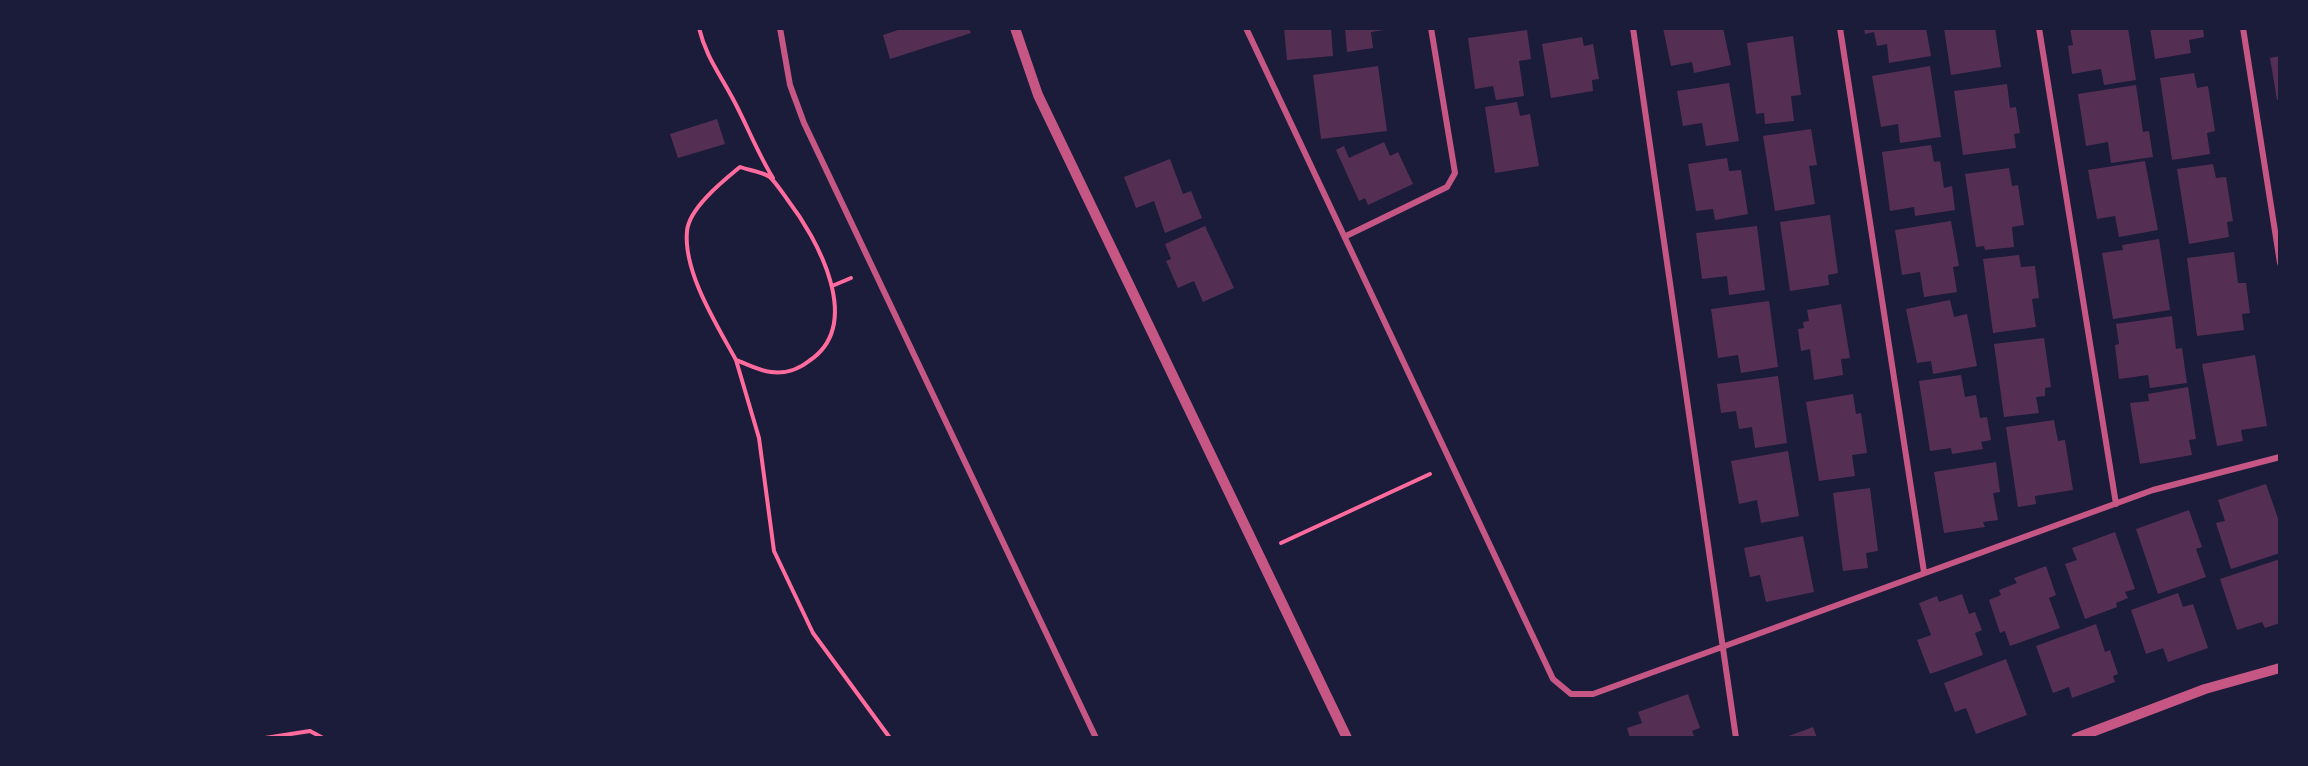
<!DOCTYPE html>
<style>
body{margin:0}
#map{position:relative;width:2308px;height:766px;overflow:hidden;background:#1b1b3a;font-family:Spectral,serif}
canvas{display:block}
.frame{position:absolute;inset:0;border:30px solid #1b1b3a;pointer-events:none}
</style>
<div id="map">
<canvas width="2308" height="766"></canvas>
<div class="frame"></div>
</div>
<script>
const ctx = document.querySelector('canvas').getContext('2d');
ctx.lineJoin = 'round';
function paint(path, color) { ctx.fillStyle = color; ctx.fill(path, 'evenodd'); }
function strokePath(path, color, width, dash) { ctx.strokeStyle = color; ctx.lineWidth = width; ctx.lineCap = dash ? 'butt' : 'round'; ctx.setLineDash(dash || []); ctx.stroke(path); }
paint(new Path2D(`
 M904 28H969L971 33 890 59 883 35Z
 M1284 28H1331L1333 56 1287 60Z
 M1345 28H1384V30L1371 32 1373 48 1347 52Z
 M1663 28H1723L1731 65 1694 73 1692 62 1671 66Z
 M1864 28H1926L1931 56 1889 63 1887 44 1877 46 1874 32 1865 34Z
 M1944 28H1995L2001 67 1951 75Z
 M2070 28H2128L2136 80 2104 85 2101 69 2072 74 2068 46 2073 45Z
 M2150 28H2203L2204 37 2189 40 2191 53 2155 59Z
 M1527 30 1531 59 1519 61 1524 96 1496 100 1493 86 1475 89 1468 38Z
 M1793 36 1801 95 1791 96 1794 121 1765 124 1764 113 1756 114 1747 43Z
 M1582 37 1584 46 1593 44 1599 79 1592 80 1593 91 1551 98 1542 44Z
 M2280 56V100H2277L2270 58Z
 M1378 66 1387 131 1321 139 1313 75Z
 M1930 66 1941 137 1900 143 1898 124 1881 127 1872 76Z
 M2194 73 2197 88 2208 86 2215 131 2207 133 2210 154 2172 160 2160 78Z
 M1729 83 1739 141 1706 146 1702 123 1683 126 1677 91Z
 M2007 84 2010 108 2016 107 2020 133 2014 134 2016 148 1963 155 1954 91Z
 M2136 85 2143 132 2149 131 2153 157 2111 163 2108 142 2086 146 2078 94Z
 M1517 102 1520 116 1530 114 1539 166 1495 173 1485 107Z
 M717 119 725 144 678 158 670 134Z
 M1811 129 1817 165 1809 166 1815 204 1775 211 1763 136Z
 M1384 142 1390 156 1398 152 1413 184 1368 205 1365 198 1359 201 1336 150 1344 146 1349 158Z
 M1931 145 1934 162 1940 161 1944 188 1952 186 1955 210 1915 216 1914 207 1890 211 1882 152Z
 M1727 158 1729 171 1741 170 1748 214 1715 220 1713 209 1696 211 1688 164Z
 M1170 159 1183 194 1191 191 1202 218 1165 233 1154 201 1136 208 1124 177Z
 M2145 161 2158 230 2119 237 2115 216 2097 219 2088 170Z
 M2213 164 2216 178 2226 177 2233 221 2227 222 2229 237 2189 244 2177 169Z
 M2009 168 2012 186 2018 185 2024 225 2012 227 2014 247 1985 250 1984 246 1976 247 1965 174Z
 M1830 215 1838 273 1828 275 1829 285 1790 291 1780 222Z
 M1951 221 1959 266 1953 267 1957 292 1924 297 1920 272 1902 275 1895 230Z
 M1205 226 1234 288 1203 302 1194 281 1178 288 1166 261 1171 259 1165 244Z
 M1757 226 1765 290 1729 295 1727 276 1702 279 1696 233Z
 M2159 239 2170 310 2113 319 2102 253 2123 250 2122 245Z
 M2234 252 2238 283H2246L2250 313 2242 314 2244 330 2197 336 2187 258Z
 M2019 255 2021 267 2035 266 2039 298 2032 299 2036 327 1993 333 1983 259Z
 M1950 300 1954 317 1967 314 1977 366 1933 374 1931 361 1917 363 1906 309Z
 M1769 301 1778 367 1741 373 1738 355 1718 358 1711 309Z
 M1841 304 1850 358 1841 359 1843 375 1814 380 1810 349 1801 351 1798 329 1804 328 1803 322 1809 321 1807 310Z
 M2172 316 2176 349 2182 348 2187 383 2150 388 2148 375 2119 379 2115 345 2119 344 2116 324Z
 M2044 338 2051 387 2045 388V396L2036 397 2039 413 2004 417 1994 344Z
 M2255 355 2267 426 2241 430 2243 441 2217 446 2202 364Z
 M1961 375 1965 397 1976 395 1980 418 1987 417 1991 440 1981 442 1983 449 1952 454 1951 448 1930 451 1919 381Z
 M1778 376 1787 443 1755 448 1752 427 1739 429 1736 411 1721 413 1717 384Z
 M2188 387 2196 439 2189 440 2192 455 2140 464 2130 403 2149 401 2148 394Z
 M1853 394 1856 414 1861 413 1867 453 1852 455 1855 476 1819 481 1806 402Z
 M2054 420 2058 441 2065 440 2073 490 2035 496 2036 504 2018 507 2006 427Z
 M1788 451 1799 516 1761 523 1757 500 1739 504 1731 461Z
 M1996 462 2000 492 1993 493 1998 520 1983 522 1985 527 1944 533 1934 472Z
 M2266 484 2280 524V553L2231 569 2216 523 2225 521 2218 500Z
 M1870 488 1878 551 1866 553 1868 568 1843 571 1833 493Z
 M2189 510 2202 547 2196 549 2206 577 2158 594 2136 529Z
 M2115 532 2135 589 2125 592 2128 598 2116 603 2117 607 2085 619 2065 564 2077 560 2072 548Z
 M1803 536 1814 592 1766 602 1760 575 1750 577 1744 548Z
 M2280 559V623L2265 628 2262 622 2237 630 2220 579Z
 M2046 566 2056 595 2049 598 2060 628 2010 646 2005 631 2000 633 1989 600 2001 595 1999 590 2017 583 2014 578Z
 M2178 593 2183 607 2193 604 2208 648 2168 662 2163 648 2146 654 2131 610Z
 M1962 594 1969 614 1975 612 1982 630 1975 633 1983 655 1930 674 1917 640 1931 635 1919 603 1937 596 1939 602Z
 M2096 624 2105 652 2110 650 2118 674 2113 676 2115 682 2072 698 2069 687 2053 693 2036 646Z
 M2006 659 2027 715 1976 734 1966 708 1955 712 1944 683Z
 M1688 694 1700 728 1692 731 1695 738H1630L1627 728 1642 723 1638 712Z
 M1813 727 1817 738H1786V737Z`), '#542f53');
strokePath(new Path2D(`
 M699 28C706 57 720 74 733 99 747 125 757 152 773 178
 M832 286 851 278
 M736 360C717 325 683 272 687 231 689 208 723 181 740 167 748 170 763 172 770 177 776 183 782 192 787 199 817 238 865 324 809 361 799 369 785 374 771 372 760 371 747 364 736 360L759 438 774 551 813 633 890 738
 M1281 543 1430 474
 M265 738 310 731 323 738`), '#ff6b9d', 4);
strokePath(new Path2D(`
 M780 28 790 85 804 123 1096 738
 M1246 28 1553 679 1571 694H1593L2153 490 2280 457
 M1633 28 1736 738
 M1840 28 1924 572
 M2039 28 2116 504
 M2243 28 2280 263
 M1346 236 1447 187 1455 173 1431 28`), '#c65784', 6);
strokePath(new Path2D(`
 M1015 28 1038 95 1347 738
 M2076 738 2205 689 2280 668`), '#c65784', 10);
</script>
